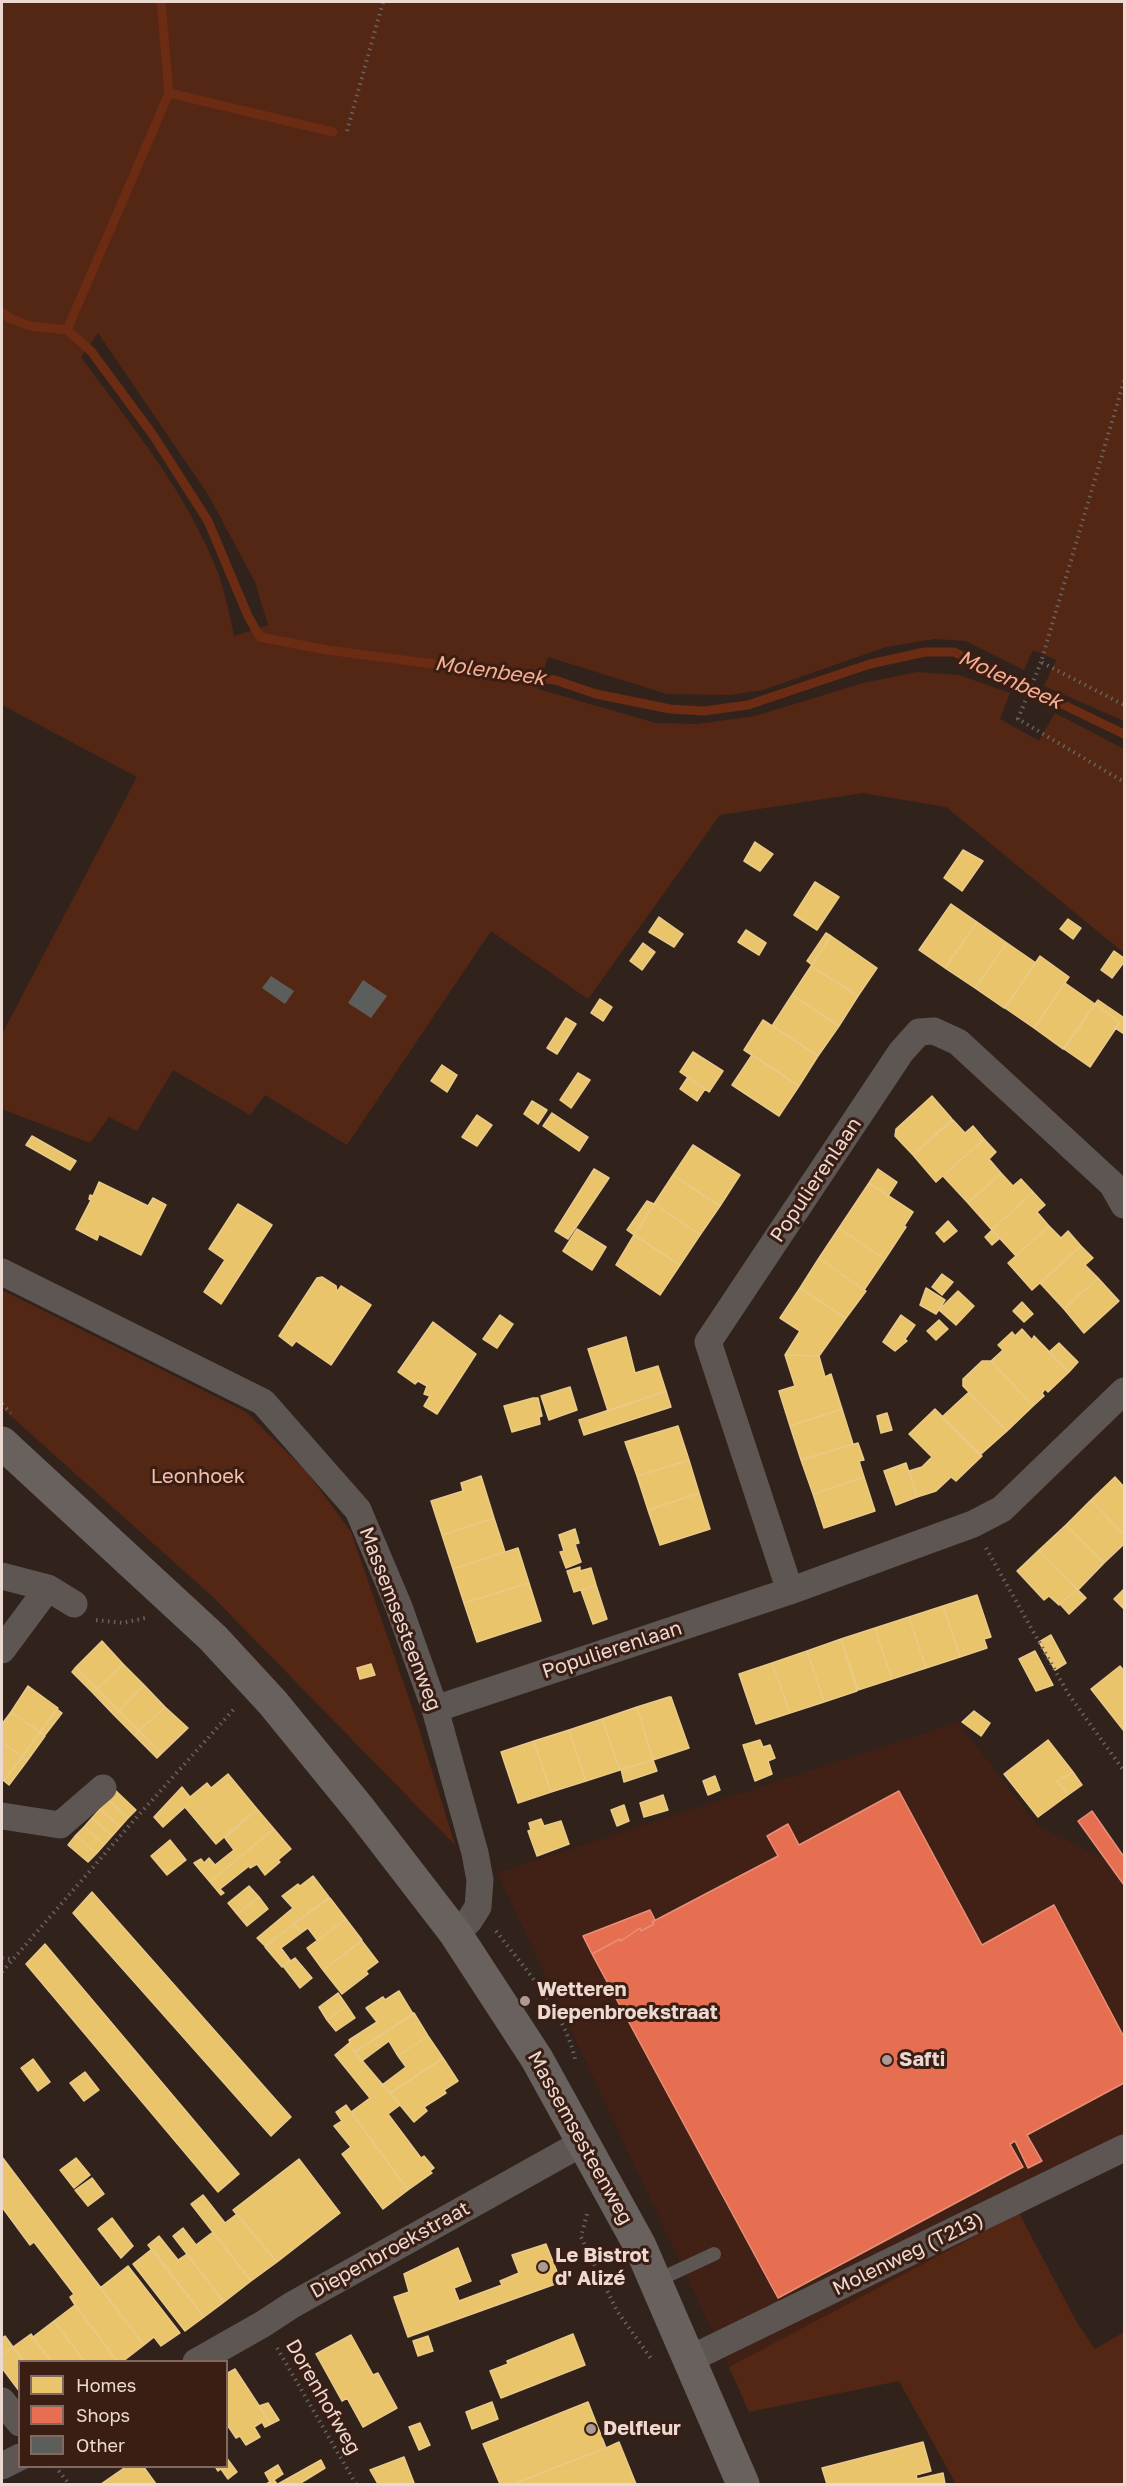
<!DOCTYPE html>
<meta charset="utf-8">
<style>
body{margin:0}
#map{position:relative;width:1126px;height:2486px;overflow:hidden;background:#31221c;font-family:"Golos Text",sans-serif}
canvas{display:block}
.frame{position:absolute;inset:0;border:3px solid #ecd9d2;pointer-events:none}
.legend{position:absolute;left:18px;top:2360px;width:210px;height:108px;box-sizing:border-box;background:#3a1e13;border:2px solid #81695f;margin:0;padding:8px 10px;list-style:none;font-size:18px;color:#ecd9d2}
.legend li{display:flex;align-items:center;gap:12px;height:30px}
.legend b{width:30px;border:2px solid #81695f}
</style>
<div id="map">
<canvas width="1126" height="2486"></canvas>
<div class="frame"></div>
<ul class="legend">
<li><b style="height:16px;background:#e9c46a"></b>Homes</li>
<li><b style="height:16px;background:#e76f51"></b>Shops</li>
<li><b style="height:16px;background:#5c5e5b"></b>Other</li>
</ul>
</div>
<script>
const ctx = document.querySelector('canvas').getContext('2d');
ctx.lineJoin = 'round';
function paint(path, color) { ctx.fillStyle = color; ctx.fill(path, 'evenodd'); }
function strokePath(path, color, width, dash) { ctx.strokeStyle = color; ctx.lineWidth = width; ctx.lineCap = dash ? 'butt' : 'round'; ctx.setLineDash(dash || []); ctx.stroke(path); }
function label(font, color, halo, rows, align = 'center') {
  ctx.font = font + ' "Golos Text",sans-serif'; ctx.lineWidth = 6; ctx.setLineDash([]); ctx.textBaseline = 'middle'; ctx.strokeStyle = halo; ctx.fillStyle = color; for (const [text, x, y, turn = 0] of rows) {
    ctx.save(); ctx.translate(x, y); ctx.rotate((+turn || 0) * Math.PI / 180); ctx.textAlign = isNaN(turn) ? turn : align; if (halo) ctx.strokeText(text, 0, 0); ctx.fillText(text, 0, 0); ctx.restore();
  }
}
paint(new Path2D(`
 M958 1722 1038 1826 1114 1864 1124 1878V2159L729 2367 497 1873Z`), '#412015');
paint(new Path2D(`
 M2 2H1124V721L1044 686 1056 660 1033 650 1024 670 966 641 935 639 886 647 763 690 731 695 667 694 548 657 538 689 656 723 697 724 755 716 863 683 917 672 959 675 1010 693 1000 719 1039 741 1055 713 1124 749V953L946 807 863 793 720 815 588 999 491 931 347 1145 265 1095 250 1115 173 1070 137 1131 109 1117 90 1143 2 1109V1034L137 777 2 705ZM98 333 209 496 255 582 268 625 234 636C230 617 226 597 220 578 190 496 132 427 81 357Z
 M2 1290 246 1412 307 1472 351 1532 414 1713 455 1845 213 1597 2 1408Z
 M1019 2213 1076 2321 1095 2349 1124 2332V2484H956L899 2381 749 2412 729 2367Z`), '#542715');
const homes = new Path2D(`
 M755 842 773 854 760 871 744 861Z
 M963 850 983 861 962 891 944 878Z
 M815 882 839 897 817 930 794 915Z
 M951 904 977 922 945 968 919 950Z
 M659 917 683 934 674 947 649 932Z
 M1068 919 1081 928 1073 939 1060 929Z
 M977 922 1007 943 975 988 945 968Z
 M746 930 766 943 759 955 738 942Z
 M826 933 831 936 812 965 807 961Z
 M831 936 877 968 858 996 811 966Z
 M643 943 655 952 642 970 630 961Z
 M1007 943 1036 963 1004 1008 975 988Z
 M1114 951 1124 958V962L1112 978 1101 970Z
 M1040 956 1069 977 1034 1028 1005 1008Z
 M811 966 858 996 839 1026 792 995Z
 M1065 983 1095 1004 1063 1049 1034 1028Z
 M792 995 839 1026 818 1056 772 1026Z
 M600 999 612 1007 603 1021 591 1013Z
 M1098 1000 1123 1017 1124 1016V1034L1115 1028 1120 1022 1095 1004Z
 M1095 1004 1120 1022 1090 1067 1064 1049Z
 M566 1018 576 1024 557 1054 547 1048Z
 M763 1020 818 1056 799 1086 744 1050Z
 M693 1052 723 1071 709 1092 680 1072Z
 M752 1055 799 1086 779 1116 732 1085Z
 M442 1065 457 1075 447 1092 431 1081Z
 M578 1073 590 1080 571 1108 560 1100Z
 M688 1077 705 1089 697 1101 680 1089Z
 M932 1096 952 1119 913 1155 895 1136 896 1129Z
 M532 1101 547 1110 538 1124 524 1114Z
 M552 1113 588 1137 579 1151 543 1126Z
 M477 1115 492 1125 477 1146 462 1137Z
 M953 1120 965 1133 973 1126 984 1139 936 1182 913 1155Z
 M32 1136 76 1161 70 1170 26 1145Z
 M984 1139 996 1152 989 1159 1001 1173 968 1203 943 1176Z
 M693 1145 740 1175 720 1206 673 1175Z
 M594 1169 609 1178 568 1239 555 1231Z
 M878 1169 897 1182 888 1196 869 1183Z
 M1001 1173 1013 1186 1021 1179 1033 1192 992 1230 968 1203Z
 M673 1175 720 1206 700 1235 654 1204Z
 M99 1182 148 1206 153 1198 166 1205 141 1255 99 1234 97 1240 76 1229 91 1200 89 1199 90 1195 93 1196Z
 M869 1183 913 1212 904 1226 906 1227 885 1259 839 1228Z
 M1033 1192 1045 1205 1037 1212 1049 1226 1016 1256 992 1230Z
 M647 1201 654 1204 634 1235 627 1230Z
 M238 1204 272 1225 221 1304 204 1292 225 1260 209 1249Z
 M654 1204 700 1235 680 1265 634 1235Z
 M948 1221 957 1231 944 1242 936 1233Z
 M1049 1226 1061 1238 1068 1231 1081 1246 1032 1290 1008 1263Z
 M839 1228 885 1259 864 1290 819 1258Z
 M577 1229 606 1247 592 1270 563 1251Z
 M992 1230 1000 1238 992 1245 985 1237Z
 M634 1235 680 1265 660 1295 616 1265Z
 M1081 1246 1093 1258 1085 1265 1098 1278 1064 1309 1040 1283Z
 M819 1258 866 1291 846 1318 800 1288Z
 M942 1274 953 1282 942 1295 932 1287Z
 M322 1277 336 1286 337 1292 341 1286 371 1305 331 1365 296 1341 292 1346 279 1336 317 1278Z
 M1098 1278 1119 1301 1084 1333 1064 1309Z
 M800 1288 846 1318 819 1356 785 1355 800 1331 780 1318Z
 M926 1288 945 1300 936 1314 920 1305Z
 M958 1291 974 1306 956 1325 939 1310Z
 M1022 1302 1033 1314 1024 1322 1013 1311Z
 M500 1315 513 1324 497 1348 483 1339Z
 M901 1315 915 1325 905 1339 907 1341 895 1351 883 1342Z
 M939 1320 948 1329 936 1340 927 1331Z
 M433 1322 476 1354 437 1414 424 1406 430 1396 424 1394 427 1386 418 1381 415 1384 398 1372Z
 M1022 1329 1032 1340 1034 1336 1069 1372 1048 1392 1045 1389 1042 1393 1044 1396 1033 1406 991 1361 1003 1350 998 1345 1012 1332 1015 1336Z
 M626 1337 635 1373 658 1366 666 1391 608 1411 588 1349Z
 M1059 1343 1078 1362 1069 1372 1049 1352Z
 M785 1355 819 1356 825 1377 831 1374 842 1409 790 1426 779 1391 795 1386Z
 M982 1361H991L1033 1406 1007 1431 963 1386V1379Z
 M570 1387 577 1410 549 1420 541 1396Z
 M666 1391 671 1407 584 1435 579 1420Z
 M969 1392 1007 1431 980 1455 942 1417Z
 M533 1398H538L542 1416 539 1417 540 1424 512 1432 504 1406Z
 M842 1409 853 1444 801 1460 790 1426Z
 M935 1409 982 1456 956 1481 951 1477 936 1491 917 1497 909 1471 922 1467 932 1457 909 1434Z
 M887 1413 892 1430 881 1433 877 1416Z
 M678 1426 689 1460 637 1476 625 1442Z
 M858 1443 864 1460 859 1461 864 1477 813 1494 801 1460Z
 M689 1460 699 1493 648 1510 637 1476Z
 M906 1463 917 1497 896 1505 884 1471Z
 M481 1476 494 1518 442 1535 431 1501 463 1491 461 1483Z
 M864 1477 875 1511 824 1528 813 1494Z
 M1115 1477 1124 1487V1535L1091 1500Z
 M699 1493 710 1529 660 1545 648 1510Z
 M1091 1500 1124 1535V1544L1104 1563 1066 1525Z
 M494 1518 505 1552 453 1569 442 1535Z
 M1066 1525 1104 1563 1078 1590 1039 1550Z
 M575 1529 579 1543 575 1544 581 1562 566 1568 560 1552 564 1551 559 1535Z
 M518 1548 529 1583 464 1603 453 1569Z
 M1039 1550 1077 1589 1059 1605 1049 1596 1044 1600 1017 1571Z
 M580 1567V1571L591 1568 596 1585 574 1592 567 1571Z
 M529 1583 541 1621 477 1642 464 1603Z
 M596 1585 607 1619 593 1624 581 1590Z
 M1077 1589 1086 1598 1069 1614 1060 1604Z
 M1124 1589V1609L1114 1599Z
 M977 1595 991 1637 984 1639 987 1648 960 1657 943 1606Z
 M943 1606 960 1657 926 1668 909 1617Z
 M909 1617 926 1668 892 1679 875 1628Z
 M875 1628 892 1679 858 1690 841 1639Z
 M1051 1635 1066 1663 1055 1670 1039 1642Z
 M841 1639 857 1691 824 1702 807 1651Z
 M102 1641 123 1664 97 1689 76 1667Z
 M807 1651 824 1702 790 1713 772 1663Z
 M1035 1651 1053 1685 1036 1691 1019 1659Z
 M772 1663 790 1713 756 1724 739 1674Z
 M123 1664 144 1685 119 1711 97 1689Z
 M371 1664 375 1675 360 1679 357 1668Z
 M1120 1666 1124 1671V1731L1091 1689Z
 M76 1667 97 1689 93 1693 72 1672Z
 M144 1685 165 1707 139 1731 119 1711Z
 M28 1686 58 1708 40 1732 11 1712Z
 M97 1689 119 1711 114 1715 93 1693Z
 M669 1697H671L689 1748 653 1760 637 1707Z
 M165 1707 188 1728 161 1754 139 1731Z
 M637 1707 653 1760 620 1770 602 1719Z
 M57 1709 62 1713 45 1735 40 1732Z
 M119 1711 139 1731 135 1736 114 1715Z
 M974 1711 990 1723 981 1736 962 1722Z
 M11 1712 40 1732 22 1757 2 1742V1724Z
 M602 1719 620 1770 586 1781 569 1730Z
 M569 1730 586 1781 551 1792 534 1741Z
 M139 1731 161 1754 157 1758 135 1736Z
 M40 1732 45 1736 27 1761 22 1757Z
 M760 1740 763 1747 770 1745 775 1758 768 1761 772 1774 755 1781 743 1745Z
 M1048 1740 1073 1772 1057 1781 1068 1795 1038 1817 1004 1774Z
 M534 1741 551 1792 518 1803 501 1752Z
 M2 1742 22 1757 4 1781 2 1779Z
 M22 1757 27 1761 9 1785 4 1781Z
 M653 1760 657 1771 624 1782 621 1769Z
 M1073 1772 1082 1785 1068 1795 1057 1781Z
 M228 1774 257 1809 216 1844 185 1807 163 1827 154 1817 182 1787 190 1797 207 1783 211 1788Z
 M715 1776 720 1790 708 1795 703 1781Z
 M116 1791 136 1810 128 1818 108 1800Z
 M663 1795 668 1810 644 1817 640 1803Z
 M108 1800 128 1818 120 1827 100 1809Z
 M624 1805 629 1821 617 1826 611 1810Z
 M100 1809 120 1827 112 1836 92 1818Z
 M257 1809 274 1829 210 1882 194 1863 201 1859 204 1863 209 1858 215 1865 234 1850 225 1838Z
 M92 1818 112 1836 104 1845 84 1827Z
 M541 1819 544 1826 561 1821 569 1844 537 1856 528 1831 531 1830 529 1823Z
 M84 1827 104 1845 96 1854 76 1835Z
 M274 1829 291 1849 278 1860 280 1862 265 1875 257 1864 250 1868 249 1866 220 1889 224 1893 221 1895 210 1882Z
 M76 1835 96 1854 88 1862 68 1845Z
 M170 1840 186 1860 167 1875 151 1856Z
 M313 1876 329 1897 265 1946 257 1938 293 1908 282 1896 298 1884 300 1886Z
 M249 1886 259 1897 237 1914 228 1903Z
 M92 1892 291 2117 271 2136 73 1913Z
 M259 1897 268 1909 247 1926 237 1914Z
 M330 1898 346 1919 317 1940 308 1928 301 1933 294 1924Z
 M346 1919 362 1940 323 1970 307 1948Z
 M294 1924 301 1933 281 1948 290 1960 282 1967 265 1947Z
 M362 1941 378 1962 366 1971 368 1974 342 1994 323 1970Z
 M45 1944 239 2174 218 2192 26 1964Z
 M295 1958 312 1978 300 1988 283 1966Z
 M399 1991 413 2014 355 2052 348 2044 350 2043 349 2040 377 2022 366 2008 383 1997 385 2000Z
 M338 1993 347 2006 327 2020 319 2007Z
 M347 2006 355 2018 336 2031 327 2020Z
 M414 2013 428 2036 398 2056 389 2041 362 2061 355 2052Z
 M428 2036 443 2058 390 2093 382 2085 406 2067 398 2056Z
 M348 2044 400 2105 388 2114 421 2158 424 2156 434 2168 430 2171 432 2173 408 2190 351 2112 370 2098 335 2055Z
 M443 2058 458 2081 444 2090 446 2093 424 2107 427 2111 414 2122 390 2093Z
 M33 2059 50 2082 38 2091 21 2068Z
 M85 2072 99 2090 84 2101 70 2083Z
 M346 2105 408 2190 383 2209 342 2154 351 2147 334 2126 342 2121 336 2112Z
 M2 2157 144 2345 122 2362H118L75 2305 70 2297 74 2294 34 2242 30 2245 2 2207Z
 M76 2158 90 2175 74 2188 60 2170Z
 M299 2159 340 2213 277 2262 233 2210Z
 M92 2178 104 2194 88 2206 75 2190Z
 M203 2195 225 2223 237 2214 277 2262 251 2281 191 2204Z
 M112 2218 133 2246 121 2258 98 2229Z
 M183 2228 196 2245 213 2232 251 2281 224 2302 173 2236Z
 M159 2236 178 2260 187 2254 224 2302 204 2317 148 2245Z
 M546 2244 561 2282 408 2337 394 2297 409 2292 404 2274 458 2248 471 2281 454 2288 459 2301 502 2285 500 2281 519 2273 512 2255Z
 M152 2249 204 2317 185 2331 133 2264Z
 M128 2266 180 2333 161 2346 154 2337 144 2345 100 2288Z
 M75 2305 118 2362H85L54 2321Z
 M54 2321 85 2362H51L33 2337Z
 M31 2334 33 2337 51 2362H24L13 2347Z
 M573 2334 585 2365 501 2398 490 2371 508 2364 507 2361Z
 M351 2335 373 2375 378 2373 397 2408 363 2427 347 2398 342 2401 316 2354Z
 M5 2336 13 2347 2 2355V2338Z
 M428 2336 433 2351 418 2356 413 2341Z
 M13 2347 24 2362H20V2392L2 2368V2355Z
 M235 2369 271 2424 265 2427 262 2422 254 2427 260 2437 246 2445 240 2436 236 2438 226 2423V2374Z
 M492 2402 498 2419 472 2429 466 2412Z
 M588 2402 606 2448 513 2484H500L483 2444Z
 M268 2403 279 2420 271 2424 259 2406Z
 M420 2423 430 2445 419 2450 409 2427Z
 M619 2442 636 2484H513L606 2448Z
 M923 2442 931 2471 916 2475 917 2479 943 2473 945 2484H827L822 2468Z
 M226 2457 237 2472 228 2479 221 2469 218 2471 215 2466H226Z
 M404 2457 414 2483 378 2484 370 2470Z
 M321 2460 325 2468 299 2484H278Z
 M278 2465 283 2474 274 2480 277 2484H266L270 2482 265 2473Z
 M127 2466H143L156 2484H101Z`);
paint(homes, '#e9c46a');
strokePath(homes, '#eaca89', 1.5);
const shops = new Path2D(`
 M899 1791 982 1945 1054 1905 1124 2037V2083L1027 2135 1042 2161 1028 2168 1015 2141 1010 2144 1023 2167 778 2298 592 1954 620 1939 621 1941 640 1928 641 1931 654 1924 652 1922 778 1856 767 1836 788 1824 799 1845Z
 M1092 1811 1124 1857V1885L1078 1821Z
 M650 1910 655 1920 652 1922 654 1924 641 1931 640 1928 621 1941 620 1939 592 1954 583 1936Z`);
paint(shops, '#e76f51');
strokePath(shops, '#e88f78', 1.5);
strokePath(new Path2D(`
 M161 2 169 93 333 132
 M2 312 9 318 30 326 67 330 91 351 153 435 208 521 248 616 260 637 327 650 555 680 596 694 670 709 704 711 748 705 870 664 925 652H954L1124 734
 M67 330 169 93`), '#6b2c13', 9);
paint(new Path2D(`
 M271 976 294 991 285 1004 262 988Z
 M363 980 387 996 371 1018 348 1003Z`), '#5c5e5b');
strokePath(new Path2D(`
 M347 131 383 2
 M1124 381 1041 662 1124 705
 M1041 662 1018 719 1124 782
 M2 1404 11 1413
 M986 1548 1069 1695 1124 1771
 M96 1620 123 1623 145 1618
 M496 1931C526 1971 564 2010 575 2059
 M2 1958 11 1959
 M2 1972 128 1827 235 1708
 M587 2214 581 2237 617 2311 652 2360
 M277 2348 356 2484
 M55 2466 69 2484`), '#69625f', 4, [1.5, 4.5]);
strokePath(new Path2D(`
 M656 2281 714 2254`), '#5d5653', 14);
strokePath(new Path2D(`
 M2 1272 263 1402 358 1510 399 1607 435 1709 475 1853 480 1880 478 1907 469 1921 455 1933
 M2 1576 48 1588 74 1604
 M790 1591 708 1342 901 1052 919 1032 934 1031 958 1042 1112 1184 1124 1205
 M2 1650 48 1588
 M435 1709 790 1591 973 1524 1002 1509 1124 1391
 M2 1816 60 1825 103 1788
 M690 2359 1124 2148
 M196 2362 263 2324 292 2305 584 2142
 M2 2401 20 2423
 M2 2466 20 2457`), '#5d5653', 27);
strokePath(new Path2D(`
 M2 1443 213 1638 273 1703 361 1811 455 1933 537 2059 640 2246 743 2484`), '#69615e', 33);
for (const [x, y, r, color] of [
 [525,2001,6,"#ab9992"],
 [887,2060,6,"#ab9992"],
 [543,2267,6,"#ab9992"],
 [591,2429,6,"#ab9992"]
]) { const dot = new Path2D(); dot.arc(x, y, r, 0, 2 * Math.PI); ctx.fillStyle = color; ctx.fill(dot); strokePath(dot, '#3a1e13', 2); }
label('20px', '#ecd9d2', '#3a1e13', [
 ["Populierenlaan",816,1180,-56],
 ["Massemsesteenweg",400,1619,69],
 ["Populierenlaan",612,1650,-18],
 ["Massemsesteenweg",580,2138,61],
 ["Diepenbroekstraat",390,2250,-29],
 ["Molenweg (T213)",908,2254,-26],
 ["Dorenhofweg",323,2397,60]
]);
label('20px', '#f1beac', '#3a1e13', [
 ["Leonhoek",198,1477]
]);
label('bold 20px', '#ecd9d2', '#3a1e13', [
 ["Wetteren",537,1990],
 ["Diepenbroekstraat",537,2013],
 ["Safti",899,2060],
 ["Le Bistrot",555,2256],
 ["d' Alizé",555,2279],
 ["Delfleur",603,2429]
], 'left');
label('italic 21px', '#f7ad92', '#3a1e13', [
 ["Molenbeek",490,671,8],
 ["Molenbeek",1010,680,25]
]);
</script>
